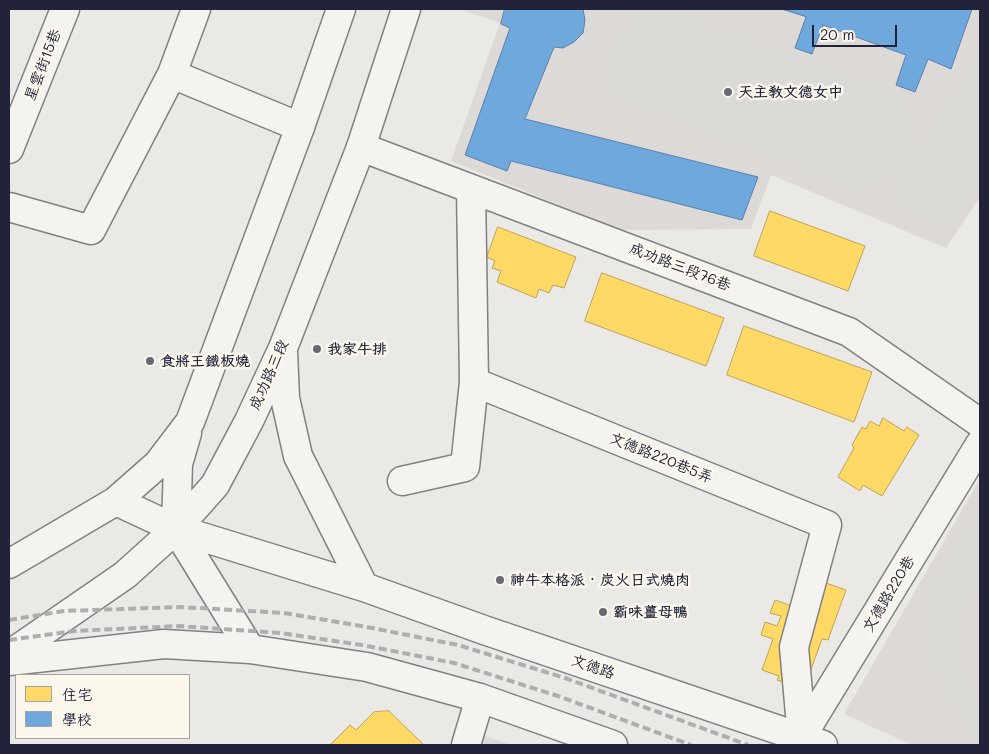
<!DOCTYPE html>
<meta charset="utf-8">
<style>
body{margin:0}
#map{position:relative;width:989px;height:754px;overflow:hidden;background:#ebe9e5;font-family:Mali,"LXGW WenKai TC",sans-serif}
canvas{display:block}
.frame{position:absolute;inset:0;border:10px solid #22223b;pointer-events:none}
.legend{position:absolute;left:15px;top:674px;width:175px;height:65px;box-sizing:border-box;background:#fbf7ec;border:1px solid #a4a2a5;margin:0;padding:6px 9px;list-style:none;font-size:15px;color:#22223b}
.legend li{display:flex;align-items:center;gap:10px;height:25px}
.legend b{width:25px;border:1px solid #a4a2a5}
.scale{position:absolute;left:812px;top:25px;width:85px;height:22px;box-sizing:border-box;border:2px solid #22223b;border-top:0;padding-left:6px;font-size:15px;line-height:18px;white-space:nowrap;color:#22223b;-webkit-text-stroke:4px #fbf7ec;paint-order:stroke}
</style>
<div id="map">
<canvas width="989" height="754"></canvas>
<div class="frame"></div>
<ul class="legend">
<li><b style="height:14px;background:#ffd966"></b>住宅</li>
<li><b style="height:14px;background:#6fa8dc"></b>學校</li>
</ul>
<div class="scale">20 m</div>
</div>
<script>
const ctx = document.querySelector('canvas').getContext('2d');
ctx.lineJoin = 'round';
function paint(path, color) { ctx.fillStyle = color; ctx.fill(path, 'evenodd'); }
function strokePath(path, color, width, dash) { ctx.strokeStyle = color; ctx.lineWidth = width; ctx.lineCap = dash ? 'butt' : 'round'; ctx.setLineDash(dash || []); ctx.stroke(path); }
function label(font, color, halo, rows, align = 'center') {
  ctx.font = font + ' Mali,"LXGW WenKai TC",sans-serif'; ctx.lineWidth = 5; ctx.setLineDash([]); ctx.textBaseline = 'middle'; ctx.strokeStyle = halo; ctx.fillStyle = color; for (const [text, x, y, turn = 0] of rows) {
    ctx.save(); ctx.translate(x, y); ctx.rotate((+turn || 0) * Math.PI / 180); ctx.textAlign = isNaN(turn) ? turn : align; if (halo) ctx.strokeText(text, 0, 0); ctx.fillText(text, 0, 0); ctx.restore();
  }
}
paint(new Path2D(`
 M460 9H980V197L946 248 771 175 751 229 620 230 451 161 500 23Z
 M980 479V745H912L844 714Z`), '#dcd9d6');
paint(new Path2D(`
 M613 9H666L875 81 896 92 908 107 913 125 914 145 907 161 980 50V184L946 235 885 195 904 165C889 183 875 185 853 190L613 97C599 49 604 50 637 19Z
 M980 506V582L964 609 963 664 980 705V741L976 739 948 705 924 646 928 590Z
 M485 736 512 745H476Z`), '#dcdad6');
const homes = new Path2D(`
 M770 211 865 246 848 291 754 256Z
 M498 227 576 257 564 288 553 285 549 293 539 289 536 298 497 282 501 271 492 268 495 261 487 257Z
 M602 273 724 318 706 366 585 321Z
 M744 326 872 372 854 422 727 375Z
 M883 418 904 431 907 427 919 435 882 496 863 485 860 491 838 477 854 448 852 445 862 427 866 429 870 421 879 426Z
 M803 575 846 590 828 640 822 639 809 675 798 688 777 680 779 676 762 670 773 639 761 635 765 622 777 626 781 616 770 613 775 600 792 606Z
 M389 711 424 745H330L350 725 356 730 374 712Z`);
paint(homes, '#ffd966');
strokePath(homes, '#bda259', 1);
const schools = new Path2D(`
 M505 9H583L585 20 583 33 574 42 563 48 554 47 525 119 758 177 742 220 511 161 507 171 465 155 510 28 501 24Z
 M782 9H972L951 69 928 59 915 92 896 85 906 55 823 25 812 54 795 48 806 17Z`);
paint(schools, '#6fa8dc');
strokePath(schools, '#5880ac', 1);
const minor = new Path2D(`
 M172 74 300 127
 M361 147 849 332 980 423
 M9 149 65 9
 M471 189 474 382 827 525 794 647 802 737
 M9 207 91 230 172 74 196 9
 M402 481 465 467 474 382
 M801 743 811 721 980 444
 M466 745 480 698`);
const major = new Path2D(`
 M283 352 285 398 298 456 364 587
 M187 433 178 464 176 529 250 649
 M116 501 176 529 364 587 484 630 823 745
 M9 564 116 501 158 464 190 422 300 127 341 9
 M9 655 125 575 176 529 215 485 249 421 283 348 361 147 406 9
 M9 661 164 644 250 649 367 667 480 698 613 745`);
strokePath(minor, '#818083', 31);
strokePath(major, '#818083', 31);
strokePath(minor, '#f4f3ef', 28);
strokePath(major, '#f4f3ef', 28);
strokePath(new Path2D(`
 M9 620 64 611 181 607 284 613 367 627 458 645 565 678 748 745
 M9 640 74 631 179 626 280 633 362 645 454 663 558 696 691 745`), '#afaeae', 4, [8, 4]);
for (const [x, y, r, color] of [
 [728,92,5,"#686876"],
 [317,349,5,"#686876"],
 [150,361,5,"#686876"],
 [500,580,5,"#686876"],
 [603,612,5,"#686876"]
]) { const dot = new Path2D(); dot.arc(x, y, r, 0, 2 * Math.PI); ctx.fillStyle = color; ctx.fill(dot); strokePath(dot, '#fbf7ec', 2); }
label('15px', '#22223b', '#fbf7ec', [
 ["星雲街15巷",43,65,-69],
 ["成功路三段76巷",680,267,21],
 ["成功路三段",269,375,-66],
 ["文德路220巷5弄",661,458,22],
 ["文德路220巷",889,594,-59],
 ["文德路",593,667,19]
]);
label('bold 15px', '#22223b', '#fbf7ec', [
 ["天主教文德女中",738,92],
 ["我家牛排",327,349],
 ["食將王鐵板燒",160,361],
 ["神牛本格派‧炭火日式燒肉",510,580],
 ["霸味薑母鴨",613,612]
], 'left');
</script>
